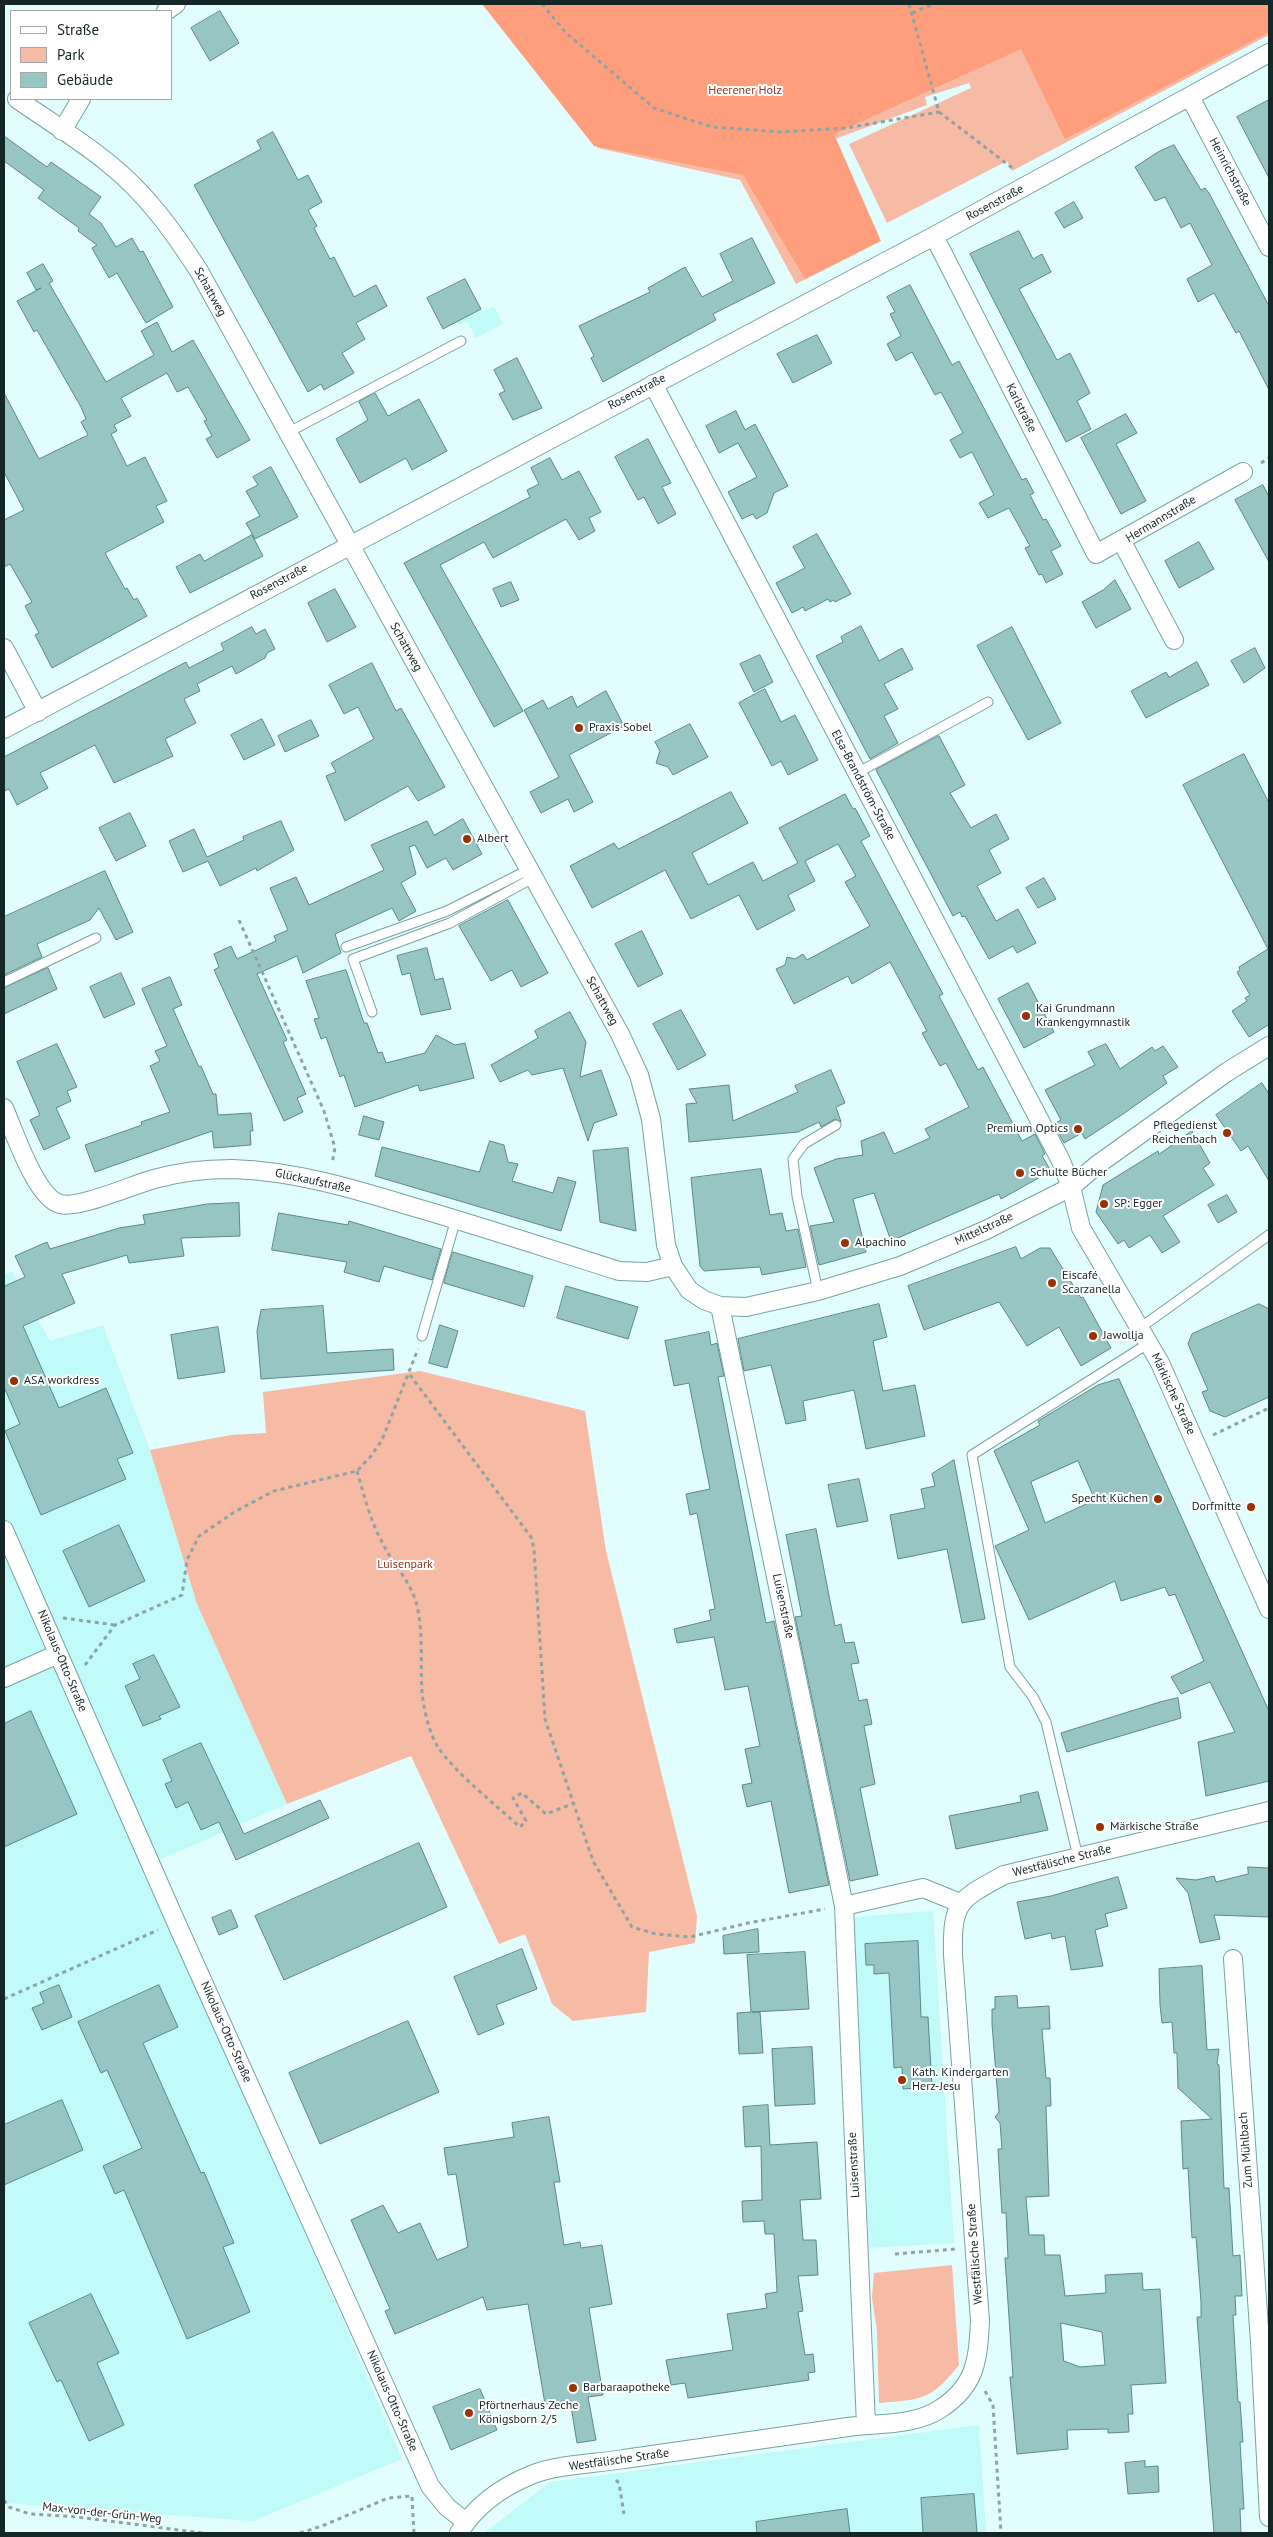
<!DOCTYPE html>
<meta charset="utf-8">
<style>
body{margin:0}
#map{position:relative;width:1273px;height:2537px;overflow:hidden;background:#e2fdfd;font-family:"PT Sans",sans-serif}
canvas{display:block}
.frame{position:absolute;inset:0;border:5px solid #142626;pointer-events:none}
.legend{position:absolute;left:10px;top:10px;width:162px;height:90px;box-sizing:border-box;background:#fff;border:1px solid #a1a8a8;margin:0;padding:6px 9px;list-style:none;font-size:15px;color:#142626}
.legend li{display:flex;align-items:center;gap:10px;height:25px}
.legend b{width:25px;border:1px solid #a1a8a8}
</style>
<div id="map">
<canvas width="1273" height="2537"></canvas>
<div class="frame"></div>
<ul class="legend">
<li><b style="height:6px;background:#fff"></b>Straße</li>
<li><b style="height:14px;background:#f7baa5"></b>Park</li>
<li><b style="height:14px;background:#97c5c4"></b>Gebäude</li>
</ul>
</div>
<script>
const ctx = document.querySelector('canvas').getContext('2d');
ctx.lineJoin = 'round';
function paint(path, color) { ctx.fillStyle = color; ctx.fill(path, 'evenodd'); }
function strokePath(path, color, width, dash) { ctx.strokeStyle = color; ctx.lineWidth = width; ctx.lineCap = dash ? 'butt' : 'round'; ctx.setLineDash(dash || []); ctx.stroke(path); }
function label(font, color, halo, rows, align = 'center') {
  ctx.font = font + ' "PT Sans",sans-serif'; ctx.lineWidth = 4; ctx.setLineDash([]); ctx.textBaseline = 'middle'; ctx.strokeStyle = halo; ctx.fillStyle = color; for (const [text, x, y, turn = 0] of rows) {
    ctx.save(); ctx.translate(x, y); ctx.rotate((+turn || 0) * Math.PI / 180); ctx.textAlign = isNaN(turn) ? turn : align; if (halo) ctx.strokeText(text, 0, 0); ctx.fillText(text, 0, 0); ctx.restore();
  }
}
paint(new Path2D(`
 M494 306 503 324 476 338 467 321 459 325 457 322 481 309 483 312Z
 M12 1271 50 1341 103 1325 150 1450 197 1604 287 1804 141 1868 283 2180 402 2459 253 2521 4 2503V1275Z
 M933 1911 954 2243 869 2248 853 1917Z
 M979 2425 986 2533H484L550 2482Z`), '#c0faf9');
paint(new Path2D(`
 M486 4H1269V35L1012 171 1007 161 887 223 849 144 971 88 969 83 925 97 927 105 816 146 865 249 796 284 740 180 598 148Z
 M420 1371 585 1411 606 1551 697 1916 695 1943 649 1952 646 2012 573 2021 552 2004 525 1934 499 1944 411 1756 287 1804 197 1604 150 1450 231 1435 266 1433 263 1392Z
 M952 2265 959 2365C930 2401 923 2399 879 2403L877 2331 872 2298 874 2273Z`), '#f7baa5');
paint(new Path2D(`
 M482 4H1269V32L1065 139 1021 49 834 134 881 241 805 279 743 175 594 146Z`), '#fe9e7d');
const building = new Path2D(`
 M220 11 239 43 210 61 191 28Z
 M1269 100V178L1237 117Z
 M273 132 298 180 308 175 322 202 308 210 317 226 314 228 330 259 334 257 354 297 376 285 387 306 356 323 365 339 342 353 354 373 324 390 321 384 308 392 194 185 261 149 257 141Z
 M4 136 47 167 51 162 101 197 89 214 101 223 116 247 132 238 140 252 143 251 173 307 146 323 117 273 109 278 92 248 97 245 78 231 79 228 38 198 44 190 4 161Z
 M1174 145 1201 190 1205 188 1209 193 1269 306V390L1239 331 1236 333 1214 293 1198 302 1187 279 1212 265 1190 223 1181 228 1165 197 1155 201 1135 167 1158 152Z
 M1074 202 1083 218 1064 228 1055 213Z
 M1019 231 1033 259 1042 254 1051 272 1019 289 1057 360 1070 353 1090 393 1077 401 1091 429 1066 442 970 254Z
 M752 238 775 283 713 314 716 320 603 382 591 358 594 356 579 326 650 292 648 288 685 267 702 297 733 281 720 254Z
 M43 264 53 281 49 283 106 382 154 355 141 331 157 322 172 352 193 340 250 440 217 458 206 439 212 436 204 421 207 420 188 387 177 392 167 373 121 398 131 416 114 425 117 431 111 434 127 466 145 457 167 501 156 506 164 522 105 553 125 589 127 588 134 600 137 598 147 616 52 668 35 635 39 633 25 606 32 602 10 564 4 567V520L24 510 4 472V393L39 459 88 435 81 422 86 419 81 407 37 330 34 332 17 301 41 288 36 290 27 273Z
 M465 279 481 309 443 329 427 298Z
 M910 285 952 365 959 361 1022 480 1026 478 1034 493 1030 495 1043 520 1046 519 1061 546 1051 551 1063 574 1046 583 1042 574 1039 575 1025 548 1030 546 1009 508 988 518 979 503 994 495 972 452 960 458 950 440 963 433 941 392 935 395 912 352 896 361 887 344 901 336 890 314 895 312 887 297Z
 M817 335 832 363 793 383 777 354Z
 M517 358 542 408 513 420 499 394 505 391 494 370Z
 M375 393 388 416 419 399 447 451 412 470 406 458 360 483 336 439 368 420 359 402Z
 M736 411 745 430 755 424 788 486 774 493 767 513 756 519 753 514 742 519 728 492 757 477 738 443 719 453 706 426Z
 M1126 414 1137 433 1116 444 1146 501 1121 514 1081 438Z
 M648 439 671 483 662 487 676 514 658 524 644 497 638 500 615 457Z
 M550 458 562 480 579 471 601 512 589 518 595 531 579 540 566 519 493 558 484 542 440 565 523 711 494 727 404 563 530 497 527 490 539 484 531 468Z
 M271 467 298 517 255 539 246 523 260 516 246 491 258 485 253 477Z
 M1263 485 1269 497V562L1235 500Z
 M817 534 851 594 835 602 834 600 830 602 828 599 805 611 803 607 792 613 776 583 805 568 793 547Z
 M252 535 263 556 190 593 176 567 200 554 204 561Z
 M1199 542 1214 569 1179 588 1165 561Z
 M1115 580 1131 609 1096 628 1082 602 1103 590Z
 M511 582 519 600 501 607 493 589Z
 M335 589 356 627 327 642 308 603Z
 M861 626 879 661 902 648 913 669 884 684 898 709 884 716 898 743 870 759 816 656 843 642 841 637Z
 M252 627 256 634 265 629 275 649 267 653 265 658 236 674 232 666 197 684 200 691 184 699 196 723 165 739 173 756 114 783 95 745 40 773 48 788 17 805 9 789 4 791V757L186 662 189 668 224 650 221 644Z
 M1012 627 1061 723 1028 740 977 646Z
 M1255 648 1265 668 1244 683 1231 661Z
 M760 655 773 682 754 692 740 664Z
 M1197 662 1209 685 1146 718 1131 691 1166 672 1169 677Z
 M372 663 396 711 401 708 445 787 418 801 408 786 345 821 326 776 336 772 331 763 374 739 358 707 344 714 329 685Z
 M765 689 781 722 795 715 818 760 788 775 781 761 772 766 739 703Z
 M606 691 624 726 569 755 593 802 574 812 568 799 541 813 530 792 559 777 524 710 543 700 548 709 572 696 577 707Z
 M262 719 275 745 244 760 231 735Z
 M311 720 319 736 285 752 278 736Z
 M690 724 708 757 673 775 668 767 656 763 660 751 655 742Z
 M939 736 965 785 950 793 971 828 996 814 1009 839 989 850 1001 873 977 886 996 921 1018 909 1036 943 1017 953 1013 946 989 959 965 916 962 917 960 912 953 916 876 770Z
 M1244 754 1269 803V1028L1268 1025 1249 1037 1232 1011 1247 1001 1245 998 1250 995 1237 972 1240 970 1239 967 1268 949 1183 785Z
 M731 792 748 823 692 853 708 885 753 862 763 881 798 863 779 828 845 794 853 809 855 808 870 836 861 841 943 994 939 996 978 1070 983 1067 1022 1141 1035 1134 1045 1154 1042 1156 1051 1171 1001 1199 999 1194 891 1241 874 1193 853 1199 866 1252 819 1265 810 1226 834 1222 814 1168 836 1159 863 1155 861 1141 884 1132 894 1154 930 1138 925 1129 969 1107 946 1063 940 1066 922 1033 927 1031 890 962 852 984 848 976 794 1004 776 969 785 965 787 957 795 959 803 954 807 960 870 926 845 882 856 876 838 844 805 861 815 881 788 895 795 910 757 930 739 895 691 919 665 870 592 908 570 866 614 843 618 849Z
 M130 813 146 846 116 861 99 828Z
 M463 819 482 854 453 870 446 858 427 868 415 845 409 847 416 874 401 883 416 911 399 921 392 908 335 934 341 953 303 973 297 956 257 974 287 1040 283 1042 306 1094 297 1098 303 1112 284 1121 214 970 219 967 214 954 231 946 237 959 276 941 274 936 288 930 270 888 296 877 309 905 384 870 371 845 427 821 434 835Z
 M281 821 294 850 257 871 256 868 220 886 208 861 183 872 169 841 194 829 207 857 244 840 243 837Z
 M105 871 133 932 116 940 99 908 90 920 37 944 42 957 4 975V917Z
 M1044 878 1056 899 1038 908 1026 888Z
 M508 900 548 973 521 987 512 970 491 981 459 926Z
 M642 931 663 974 638 987 615 944Z
 M427 948 435 980 443 978 451 1009 421 1015 410 973 402 975 397 956Z
 M48 968 57 989 4 1014V988Z
 M346 970 364 1023H367L378 1053 382 1052 386 1063 425 1053 436 1035 455 1045 465 1043 474 1078 420 1091 418 1085 355 1107 344 1075 340 1077 326 1037 321 1039 314 1019 319 1018 306 981Z
 M121 973 135 1004 104 1018 90 987Z
 M170 977 182 1005 173 1009 199 1067 201 1066 213 1094H216L218 1115 251 1113 253 1131H250L251 1145 214 1148 212 1131 95 1172 85 1145 142 1125 141 1122 170 1112 150 1066 160 1061 155 1051 167 1046 142 989Z
 M1028 983 1054 1032 1024 1048 998 999Z
 M681 1010 706 1055 678 1070 653 1024Z
 M570 1012 586 1042 580 1077 601 1070 617 1115 594 1123 588 1141 563 1068 532 1075 528 1070 500 1082 491 1065 538 1038 535 1031Z
 M57 1044 77 1087 67 1091 71 1101 56 1108 70 1138 44 1150 30 1120 40 1115 17 1062Z
 M1106 1044 1120 1069 1152 1047 1155 1051 1163 1046 1178 1067 1163 1076 1167 1083 1123 1114 1085 1139 1082 1133 1064 1143 1054 1124 1061 1120 1045 1090 1095 1065 1088 1052Z
 M831 1070 845 1103 836 1107 841 1122 835 1119 821 1127 819 1122 798 1132 689 1142 686 1104 697 1103 689 1089 729 1085 733 1121 798 1092 795 1086Z
 M1262 1083 1269 1094V1181L1248 1146 1241 1151 1216 1115Z
 M364 1116 384 1122 379 1140 359 1135Z
 M1192 1131 1210 1163 1203 1168 1214 1185 1163 1216 1180 1242 1162 1253 1150 1235 1129 1248 1124 1240 1118 1244 1096 1212 1103 1185 1158 1151 1159 1154Z
 M490 1141 504 1145 508 1162 518 1164 512 1181 553 1193 558 1177 576 1182 561 1231 375 1176 382 1147 479 1172Z
 M628 1148 630 1171 636 1231 600 1222 593 1151Z
 M761 1169 770 1215 782 1213 786 1231 798 1229 806 1267 762 1275 760 1267 704 1271 700 1266 691 1178Z
 M1227 1195 1237 1212 1218 1223 1208 1205Z
 M239 1203 240 1236 181 1238 184 1256 129 1263 127 1255 62 1274 75 1303 23 1326 59 1408 106 1388 133 1453 117 1459 126 1479 41 1515 5 1431 20 1424 4 1387V1284L5 1286 25 1277 15 1256 47 1242 50 1249 119 1228 145 1224 143 1215 207 1204Z
 M279 1213 348 1225 349 1221 441 1249 432 1280 384 1266 379 1282 344 1272 347 1262 272 1250Z
 M1016 1247 1021 1259 1040 1248H1050L1081 1298 1083 1297 1111 1348 1081 1366 1059 1327 1027 1346 999 1302 924 1330 908 1286Z
 M453 1252 533 1276 524 1307 444 1283Z
 M566 1286 638 1307 628 1339 557 1318Z
 M879 1304 887 1337 873 1341 883 1391 915 1385 925 1436 866 1449 854 1390 803 1401 806 1420 786 1424 771 1365 744 1371 738 1339Z
 M1259 1304 1269 1309V1397L1225 1417 1210 1411 1202 1392 1208 1390 1188 1344 1192 1334Z
 M323 1306 327 1353 393 1349 394 1370 261 1379 257 1331 261 1310Z
 M440 1325 458 1331 447 1368 429 1363Z
 M218 1327 225 1372 178 1379 171 1335Z
 M709 1332 711 1345 717 1343 724 1376 718 1377 766 1623 774 1621 829 1885 789 1893 771 1801 747 1807 742 1785 752 1783 745 1749 760 1746 748 1686 725 1690 714 1637 677 1643 674 1629 711 1620 709 1610 715 1609 697 1513 690 1515 686 1494 710 1489 689 1383 674 1386 665 1341Z
 M1119 1379 1269 1711V1781L1206 1796 1198 1742 1235 1732 1210 1682 1181 1694 1171 1677 1204 1661 1175 1594 1169 1596 1165 1587 1121 1601 1115 1581 1029 1620 995 1546 1029 1530 994 1451 1040 1425 1038 1421 1098 1385ZM1078 1461 1095 1500 1045 1523 1031 1482Z
 M954 1460 985 1619 962 1623 947 1549 898 1559 890 1515 925 1508 921 1489 935 1486 932 1474Z
 M859 1479 868 1521 837 1527 828 1485Z
 M119 1525 145 1581 89 1607 63 1551Z
 M816 1529 835 1626 841 1624 845 1643 854 1642 859 1663 851 1664 859 1701 867 1699 872 1724 864 1726 875 1784 860 1788 878 1875 850 1881 795 1617 802 1616 786 1535Z
 M154 1655 180 1707 159 1716 161 1719 143 1726 125 1686 140 1679 133 1664Z
 M1178 1698 1181 1718 1067 1752 1061 1733 1160 1702Z
 M31 1711 77 1814 4 1847V1724Z
 M201 1743 244 1834 320 1800 329 1818 236 1860 219 1822 201 1830 188 1802 176 1808 165 1784 172 1781 163 1760Z
 M1038 1792 1048 1830 956 1849 949 1816 1021 1802 1020 1796Z
 M419 1843 447 1907 284 1980 255 1916Z
 M1248 1867 1269 1868V1917L1214 1915 1220 1939 1200 1943 1188 1893 1176 1878 1196 1880 1214 1876 1216 1882 1248 1874Z
 M1118 1877 1127 1908 1105 1914 1108 1926 1095 1930 1103 1966 1071 1970 1065 1936 1052 1939 1051 1933 1025 1939 1017 1902 1051 1896Z
 M231 1910 238 1927 219 1935 212 1918Z
 M758 1929 759 1952 724 1954 723 1936Z
 M918 1941 921 2017H928L932 2087 903 2089 902 2067 894 2068 889 1973 874 1974V1965H866L865 1944Z
 M522 1949 537 1989 496 2005 504 2024 478 2035 454 1977Z
 M805 1952 809 2009 752 2012H760L763 2053 739 2054 737 2013 751 2012 747 1955Z
 M1202 1966 1207 2050 1219 2049 1217 2064 1219 2065 1224 2188H1229L1233 2256 1240 2255 1242 2296H1235L1236 2315H1233L1238 2402H1240L1243 2442H1240L1244 2509H1240L1241 2533H1214L1198 2331 1197 2317H1201V2302L1196 2237 1192 2238 1188 2168 1183 2169 1181 2121 1212 2119 1178 2088 1177 2053H1174L1172 2022 1162 2023 1160 2005 1159 1969Z
 M59 1985 72 2017 42 2030 32 2008 44 2003 40 1993Z
 M159 1985 178 2027 143 2043 201 2173 204 2172 234 2243 223 2247 250 2312 187 2339 124 2190 115 2194 103 2166 142 2148 107 2070 101 2073 78 2022Z
 M1017 1996 1018 2008 1049 2006 1050 2029H1042L1046 2078H1050L1051 2106H1046L1049 2196 1026 2197 1029 2235H1044L1045 2255H1060L1065 2296 1106 2293 1105 2275 1142 2273 1143 2290 1160 2289 1166 2383 1131 2385 1133 2414H1128L1129 2432 1108 2433V2429L1067 2430 1068 2449 1017 2454 1010 2377H1013L1005 2258H1008L1006 2213H1002L1000 2184 998 2149H1002L1000 2123 995 2117 999 2112 992 2024V2009H995V1997ZM1061 2323 1102 2332 1105 2365 1080 2367 1064 2361Z
 M408 2021 439 2092 320 2144 289 2073Z
 M812 2047 815 2104 775 2106 772 2049Z
 M62 2100 83 2150 4 2185V2125Z
 M768 2105 770 2145 817 2142 821 2199 800 2200 803 2240H816L818 2275 798 2276 803 2311 798 2312 805 2355 813 2354 815 2372 808 2373 809 2380 688 2398 685 2383 671 2385 666 2360 733 2350 727 2314 767 2308 765 2294 777 2292 774 2234H765L764 2221 743 2222 742 2201 762 2200 761 2146 745 2147 743 2107Z
 M549 2117 560 2182H554L564 2245 580 2242 581 2248 602 2245 612 2304 589 2308 603 2395 588 2397 596 2440 577 2443 570 2400 545 2404 528 2304 487 2310 483 2297 395 2334 385 2311 390 2309 351 2220 383 2205 398 2233 420 2223 437 2260 468 2247 456 2174 448 2175 444 2148 514 2137 512 2123Z
 M91 2294 119 2353 97 2363 124 2425 89 2441 61 2380 57 2382 29 2323Z
 M480 2389 497 2430 451 2450 433 2407Z
 M1145 2461V2467L1158 2466 1159 2492 1128 2494 1125 2463Z
 M974 2494 977 2533H923L921 2498Z
 M847 2509 850 2533H757L756 2522Z`);
paint(building, '#97c5c4');
strokePath(building, '#5c8887', 1);
const service = new Path2D(`
 M287 433 461 341
 M857 773 988 702
 M346 947 447 911 528 870
 M4 982 96 938
 M372 1012 353 959 450 923 533 878
 M818 1291 797 1196 793 1159 804 1144 836 1125
 M1140 1328 1269 1235
 M422 1336 456 1219
 M1078 1857 1046 1722 1033 1697 1010 1667 972 1455 1149 1343`);
const minor = new Path2D(`
 M166 11 176 4
 M1190 97 1269 247
 M17 99C47 120 80 140 108 163 146 193 173 231 199 271L620 1034 639 1075 651 1119 666 1245 673 1266 689 1290 704 1300 720 1306 746 1307 818 1291 900 1266 986 1230 1071 1187 1097 1165 1227 1072 1269 1046
 M62 131 81 99
 M934 236 1096 554 1121 540
 M653 384 1061 1161 1071 1187 1081 1228 1160 1363 1269 1609
 M1174 640 1121 540 1243 472
 M4 648 38 712
 M4 729 934 236 1269 53
 M4 1108C14 1131 36 1198 60 1204 79 1209 132 1185 154 1179 179 1172 206 1169 232 1169 294 1171 351 1188 410 1206 480 1226 549 1249 619 1271L647 1272 673 1266
 M720 1306 844 1906 866 2425
 M4 1530 176 1922 430 2486 447 2507 466 2522
 M4 1678 58 1654
 M844 1906 923 1888 960 1903
 M1233 1959 1260 2342
 M1269 2341 1260 2342 1269 2517
 M459 2533C475 2506 502 2487 531 2475 559 2464 594 2464 624 2459 699 2448 773 2438 848 2427 878 2423 914 2426 940 2409 976 2386 978 2360 980 2321L953 1955C952 1902 958 1900 1004 1875L1269 1811`);
strokePath(service, '#76a3a2', 11);
strokePath(minor, '#76a3a2', 20);
strokePath(new Path2D(`
 M542 4 566 33 654 108 712 127 781 132 846 128 939 112
 M909 4 939 112 1015 170
 M912 13 934 4
 M1261 463 1269 458
 M239 920 324 1111 335 1148 332 1164
 M410 1375 531 1537 534 1549 545 1719 593 1861 632 1927 656 1934 690 1937 748 1923 825 1909
 M1213 1435 1269 1408
 M357 1471C364 1495 370 1520 382 1542 392 1563 409 1579 416 1602 424 1632 420 1662 422 1693 424 1710 429 1733 438 1747 454 1772 497 1806 520 1827L526 1821 513 1798 522 1793 546 1814 572 1804
 M63 1618 115 1625
 M85 1665 115 1625 182 1595 187 1560 199 1536 236 1511 274 1491 357 1471 371 1456 382 1440 418 1349
 M4 1999 158 1930
 M895 2254 956 2249
 M985 2391 993 2405 1001 2533
 M616 2480 619 2483 624 2514
 M412 2497 414 2533
 M4 2500 9 2507 30 2514 78 2517 202 2533
 M300 2533 322 2526 388 2498 412 2496`), '#8da4a4', 3, [4, 4]);
strokePath(service, '#fff', 9);
strokePath(minor, '#fff', 18);
for (const [x, y, r, color] of [
 [579,728,5,"#973202"],
 [467,839,5,"#973202"],
 [1026,1016,5,"#973202"],
 [1078,1129,5,"#973202"],
 [1227,1133,5,"#973202"],
 [1020,1173,5,"#973202"],
 [1104,1204,5,"#973202"],
 [845,1243,5,"#973202"],
 [1052,1283,5,"#973202"],
 [1093,1336,5,"#973202"],
 [14,1381,5,"#973202"],
 [1158,1499,5,"#973202"],
 [1251,1507,5,"#973202"],
 [1100,1827,5,"#973202"],
 [902,2080,5,"#973202"],
 [573,2388,5,"#973202"],
 [469,2413,5,"#973202"]
]) { const dot = new Path2D(); dot.arc(x, y, r, 0, 2 * Math.PI); ctx.fillStyle = color; ctx.fill(dot); strokePath(dot, '#fff', 2); }
label('12px', '#8c3717', '#fff', [
 ["Heerener Holz",745,91],
 ["Luisenpark",405,1565]
]);
label('12px', '#142626', '#fff', [
 ["Heinrichstraße",1230,172,62],
 ["Rosenstraße",995,203,-28],
 ["Schattweg",210,292,61],
 ["Rosenstraße",637,392,-28],
 ["Karlstraße",1021,408,63],
 ["Hermannstraße",1161,519,-31],
 ["Rosenstraße",279,582,-28],
 ["Schattweg",406,647,61],
 ["Elsa-Brandström-Straße",863,785,62],
 ["Schattweg",602,1001,61],
 ["Glückaufstraße",313,1181,12],
 ["Mittelstraße",984,1229,-25],
 ["Märkische Straße",1173,1394,65],
 ["Luisenstraße",783,1606,78],
 ["Nikolaus-Otto-Straße",62,1661,67],
 ["Westfälische Straße",1062,1861,-14],
 ["Nikolaus-Otto-Straße",226,2032,66],
 ["Zum Mühlbach",1246,2150,-94],
 ["Luisenstraße",854,2165,-93],
 ["Westfälische Straße",975,2254,-94],
 ["Nikolaus-Otto-Straße",392,2401,66],
 ["Westfälische Straße",619,2460,-8],
 ["Max-von-der-Grün-Weg",102,2513,6]
]);
label('12px', '#142626', '#fff', [
 ["Praxis Sobel",589,728],
 ["Albert",477,839],
 ["Kai Grundmann",1036,1009],
 ["Krankengymnastik",1036,1023],
 ["Pflegedienst",1217,1126,"right"],
 ["Reichenbach",1217,1140,"right"],
 ["Premium Optics",1068,1129,"right"],
 ["Schulte Bücher",1030,1173],
 ["SP: Egger",1114,1204],
 ["Alpachino",855,1243],
 ["Eiscafé",1062,1276],
 ["Scarzanella",1062,1290],
 ["Jawollja",1103,1336],
 ["ASA workdress",24,1381],
 ["Specht Küchen",1148,1499,"right"],
 ["Dorfmitte",1241,1507,"right"],
 ["Märkische Straße",1110,1827],
 ["Kath. Kindergarten",912,2073],
 ["Herz-Jesu",912,2087],
 ["Barbaraapotheke",583,2388],
 ["Pförtnerhaus Zeche",479,2406],
 ["Königsborn 2/5",479,2420]
], 'left');
</script>
